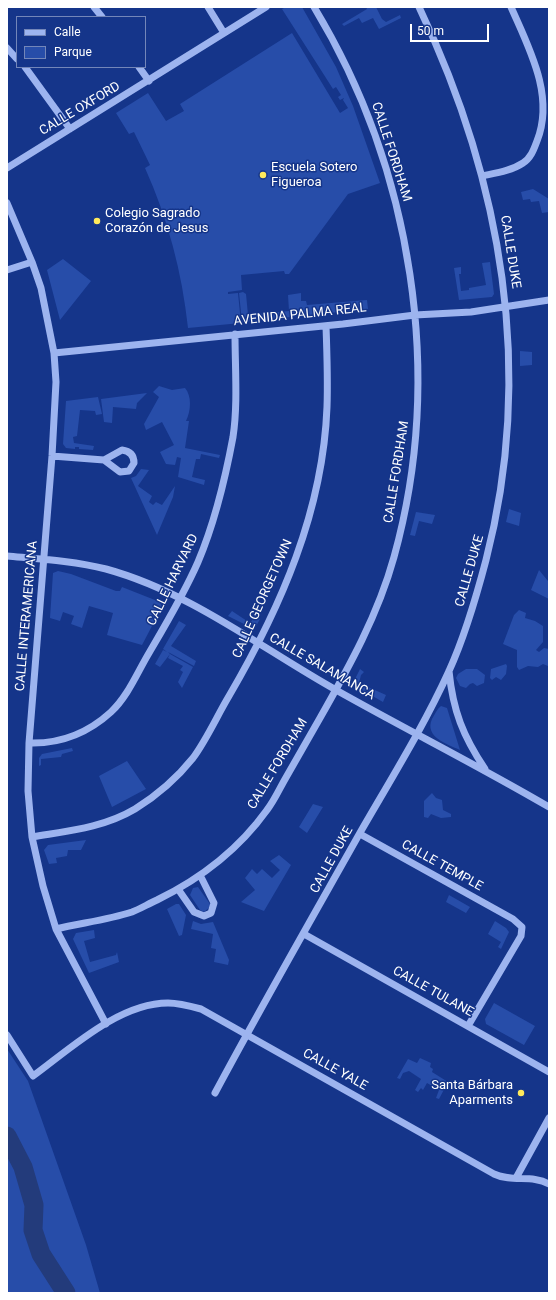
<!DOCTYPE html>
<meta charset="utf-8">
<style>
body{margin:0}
#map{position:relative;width:556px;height:1300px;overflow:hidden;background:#15358a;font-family:Roboto,sans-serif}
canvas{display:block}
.frame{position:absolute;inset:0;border:8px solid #fff;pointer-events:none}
.legend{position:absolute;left:16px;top:16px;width:130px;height:52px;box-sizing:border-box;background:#15358a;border:1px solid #7386b9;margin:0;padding:5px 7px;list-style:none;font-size:12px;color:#fff}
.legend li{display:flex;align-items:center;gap:8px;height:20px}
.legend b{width:20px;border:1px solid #7386b9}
.scale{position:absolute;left:410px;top:24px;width:79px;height:18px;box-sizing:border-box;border:2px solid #fff;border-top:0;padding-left:5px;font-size:12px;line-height:14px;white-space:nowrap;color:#fff;-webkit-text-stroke:3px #15358a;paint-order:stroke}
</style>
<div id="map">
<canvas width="556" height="1300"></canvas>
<div class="frame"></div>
<ul class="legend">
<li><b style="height:5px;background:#9db4ef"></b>Calle</li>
<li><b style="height:11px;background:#274da9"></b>Parque</li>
</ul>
<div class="scale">50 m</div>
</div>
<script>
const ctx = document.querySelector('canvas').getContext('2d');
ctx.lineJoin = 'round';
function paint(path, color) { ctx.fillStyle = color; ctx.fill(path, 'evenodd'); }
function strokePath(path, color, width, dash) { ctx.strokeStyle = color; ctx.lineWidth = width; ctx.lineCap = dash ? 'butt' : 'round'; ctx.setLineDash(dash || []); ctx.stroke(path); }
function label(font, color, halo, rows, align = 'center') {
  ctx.font = font + ' Roboto,sans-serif'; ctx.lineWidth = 3; ctx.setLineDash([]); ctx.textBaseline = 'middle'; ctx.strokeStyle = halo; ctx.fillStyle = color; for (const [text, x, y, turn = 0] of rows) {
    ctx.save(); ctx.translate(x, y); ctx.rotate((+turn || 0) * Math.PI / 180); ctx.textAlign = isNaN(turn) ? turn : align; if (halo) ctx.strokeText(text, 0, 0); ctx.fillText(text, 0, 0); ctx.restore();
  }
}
paint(new Path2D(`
 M286 7H302L336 67 353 106 380 183 348 194 289 274H285L284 271 241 275 242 290 228 292V294L238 293 241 323 188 328C182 272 168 219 145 168L150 165 134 132 129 134 116 113 148 93 166 121 184 111 180 104 292 33 340 113 348 108 343 100 344 98 340 100 338 97 341 95 336 87 333 89 282 9Z
 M366 7H376L382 19 386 22 400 15 401 18 379 29 373 18 362 23 359 18 344 26 342 24 367 9Z
 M533 189 549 199V212L542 213 539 201 531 202 530 199 523 200 521 192Z
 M63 259 91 281 60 320 47 270Z
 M490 262 494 294 492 297 459 300 454 268 461 267V274H459L461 291 469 290V288L486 285 482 263Z
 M243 292 246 294 248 315 289 311 288 295 301 293V301H306L307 305 367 300 368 309 242 322 239 293Z
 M520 351 532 352V365L520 366Z
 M159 386 172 390 185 388C192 396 191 411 186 421H189L185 448 220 455 219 458 201 454 200 459H196L192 477 205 480 204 485 178 477 181 458 177 457 175 465 166 464 160 452 174 445 162 422 146 430 144 424 159 397 153 392Z
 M147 393 137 403 136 409 113 407 112 423 104 422 101 399Z
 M98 397 102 414 96 415 95 411 80 410 77 436 73 437 74 443 94 446 93 450 79 449V447H75V449L66 448 63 444 66 401Z
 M141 469 149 470 138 486 152 496 149 502 153 505 156 502 162 505 175 486 173 497 157 535 131 478 136 476Z
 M509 509 521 513 519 526 506 522Z
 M416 512 435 515 432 524 419 521 415 536 410 535Z
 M539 570 548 581 549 580V599L531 590Z
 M58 571 71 574 116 591H120L122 587 160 602 162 607 142 645 107 635 113 613 89 606 82 628 71 624 74 616 63 612 60 621 50 618 53 573Z
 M519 610 526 613 525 618 535 621 543 626V642L536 650 539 652 544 648 549 649 548 666 543 664 538 667 528 666 519 670 517 667V650L503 644 514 615Z
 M232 611 250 623 255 616 260 619 255 628H252L228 616Z
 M179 621 186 625 171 646 196 661 194 666 168 652 170 654 160 667 155 664 163 650 167 652 163 649Z
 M170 654 193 667 182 688 178 682 183 672 180 670 183 666 168 658Z
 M506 664 507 666 506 674 501 680 496 677 492 680 490 678 491 669Z
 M360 669 364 672 361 675 359 683 386 695 383 702 355 686 354 681Z
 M466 669H477L485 675 484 683 477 686 473 683 470 684 466 688 460 686 456 678 458 674Z
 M441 706 447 708 460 750C447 744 424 737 432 719 435 714 437 709 441 706Z
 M72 748 73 751 62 754 61 757 41 759V765L39 766V758L42 754Z
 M127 761 146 789 112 807 99 776Z
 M432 793 436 798 442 800 443 810 451 814V817L441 818 431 814 428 818 424 817V801Z
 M313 804 323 807 307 833 299 827Z
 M86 840 81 850H68L67 856 56 858 57 863 49 864 44 850 48 845Z
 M279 855 291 865 264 911 241 902 255 890 245 878 252 869 257 874 262 869 272 878 280 870 270 861Z
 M198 887 210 904V907L204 912 200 910 190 895 193 888Z
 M449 895 470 907 466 913 446 902Z
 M176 904H179L186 915 182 935 179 936 167 909Z
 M193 921 201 924 213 922 229 960 228 965 214 962 216 949 211 948 213 934 191 929Z
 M495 921 506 928 509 932 501 949 498 947 501 942 488 934Z
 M94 930 95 938 84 941 90 962 116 955 117 952 119 962 89 973 73 939 76 933Z
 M494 1003 535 1026 524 1045 486 1024 485 1019Z
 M7 1049 28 1081 86 1245 100 1293H7Z
 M420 1058 431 1063 430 1067 433 1069 432 1072 448 1082 439 1099 436 1098 439 1090 427 1083 423 1090 421 1088 418 1092 415 1090 421 1079 409 1071 403 1073 400 1079 397 1078 408 1059 417 1063Z`), '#274da9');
strokePath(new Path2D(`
 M7 1136 23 1167 34 1205 33 1230 41 1254 66 1293`), '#233b7b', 19);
strokePath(new Path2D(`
 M94 7 102 17
 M208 7 224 33
 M7 48 17 59
 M25 67 70 129
 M139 67 149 81
 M7 168 266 7
 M482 176C496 173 511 171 523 163 531 158 534 149 537 141 555 96 529 48 511 7
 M7 203 32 262 41 288 54 353 56 382 52 456 29 743 28 791 32 837 43 886 56 929 106 1024
 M7 270 32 262
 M54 353 343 324 415 315 471 312 549 300
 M122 450C130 451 134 455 134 463L129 471 120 472 104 460Z
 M52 456 104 460
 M7 556C40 559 74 561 106 569 190 592 261 648 336 690 407 730 479 766 549 807
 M449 671C453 711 463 736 485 769
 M29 743C60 744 88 733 111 712 128 696 137 673 149 653 166 624 184 594 198 562 215 522 225 480 233 437 238 404 235 368 235 334
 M360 834 513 919 522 927 521 936 468 1026
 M32 837C67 831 103 828 135 809 156 796 177 778 193 758 207 739 217 716 229 696 281 607 323 511 327 407 328 380 327 353 326 326
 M178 889 194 912 204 916 211 913 214 903 200 875
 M56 929C81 923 107 920 132 912 140 909 148 904 157 900 200 879 239 849 267 810 274 801 279 790 284 781 296 760 308 739 320 718 349 667 378 615 394 557 445 374 412 169 314 7
 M304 934 549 1072
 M7 1035 33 1076C70 1049 119 1003 168 1003 179 1003 190 1006 201 1009L494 1174C513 1183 531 1174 549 1184
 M215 1093C262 1005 312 918 361 831 391 779 424 726 449 671 465 636 476 598 486 560 535 371 502 181 419 7
 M516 1178 549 1118`), '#9db4ef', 7);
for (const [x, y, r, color] of [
 [263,175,4,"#ffea5b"],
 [97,221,4,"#ffea5b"],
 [521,1093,4,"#ffea5b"]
]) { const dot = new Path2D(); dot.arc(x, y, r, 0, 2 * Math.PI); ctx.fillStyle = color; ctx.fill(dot); strokePath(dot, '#15358a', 1.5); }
label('13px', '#fff', '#15358a', [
 ["CALLE OXFORD",80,109,-31],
 ["CALLE FORDHAM",391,152,72],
 ["CALLE DUKE",510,252,81],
 ["AVENIDA PALMA REAL",300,315,-6],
 ["CALLE FORDHAM",397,472,-81],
 ["CALLE DUKE",470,571,-74],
 ["CALLE HARVARD",173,580,-64],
 ["CALLE GEORGETOWN",263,599,-66],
 ["CALLE INTERAMERICANA",27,616,-85],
 ["CALLE SALAMANCA",322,667,30],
 ["CALLE FORDHAM",278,764,-59],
 ["CALLE DUKE",332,860,-61],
 ["CALLE TEMPLE",442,866,29],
 ["CALLE TULANE",433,992,29],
 ["CALLE YALE",335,1070,29]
]);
label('13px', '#fff', '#15358a', [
 ["Escuela Sotero",271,168],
 ["Figueroa",271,183],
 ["Colegio Sagrado",105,214],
 ["Corazón de Jesus",105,229],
 ["Santa Bárbara",513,1086,"right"],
 ["Aparments",513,1101,"right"]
], 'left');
</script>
